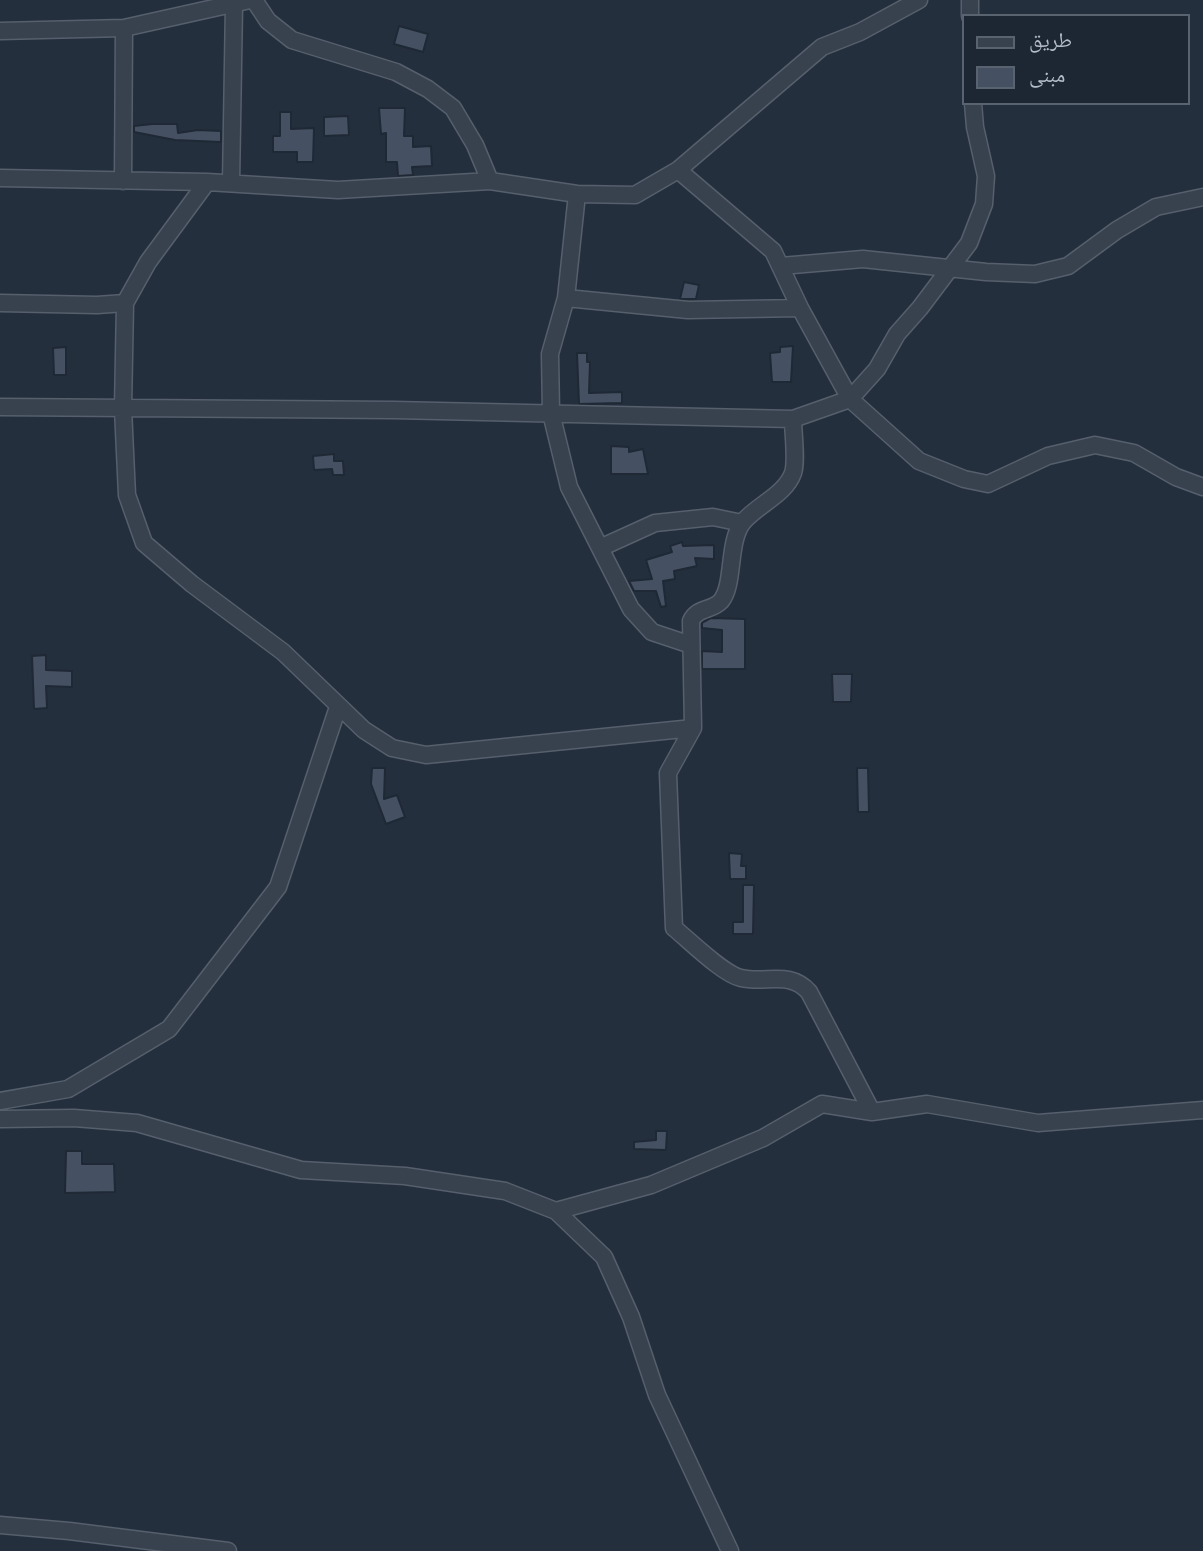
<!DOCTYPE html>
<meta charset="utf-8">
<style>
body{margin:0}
#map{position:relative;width:1203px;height:1551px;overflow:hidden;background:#242f3e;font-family:Inter,"Noto Naskh Arabic",sans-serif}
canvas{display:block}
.legend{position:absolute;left:962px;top:14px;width:228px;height:91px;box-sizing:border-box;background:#1d2633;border:2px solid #59626f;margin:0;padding:9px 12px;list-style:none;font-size:21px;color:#b4bcc9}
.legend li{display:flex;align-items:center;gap:14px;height:35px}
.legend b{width:35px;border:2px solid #59626f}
</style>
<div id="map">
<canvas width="1203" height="1551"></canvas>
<ul class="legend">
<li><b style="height:9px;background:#38414e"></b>طريق</li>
<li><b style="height:19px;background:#455162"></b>مبنى</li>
</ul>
</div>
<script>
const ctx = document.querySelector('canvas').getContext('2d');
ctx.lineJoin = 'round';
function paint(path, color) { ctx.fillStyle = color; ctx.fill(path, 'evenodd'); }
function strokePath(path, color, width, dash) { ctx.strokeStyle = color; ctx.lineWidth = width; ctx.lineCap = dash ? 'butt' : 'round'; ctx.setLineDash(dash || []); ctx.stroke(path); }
const building = new Path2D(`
 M399 26 428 34 423 52 394 44Z
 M379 108H405L404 136H413V147L431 146 432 166 412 167 413 175 398 176 397 162H386V133L381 134Z
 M280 112H291V129L314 128 313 162H297V152H273V136H280Z
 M348 116 349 135 324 136V117Z
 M152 124H177L178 133 198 130 221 131V142L175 140 134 132V126Z
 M684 282 699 285 696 299H680Z
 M793 346 791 382H772L770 353 780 352V347Z
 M66 347V375H54L53 348Z
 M577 353H587V362H590L589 393 622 392V403L579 404Z
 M611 446 629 447V452L643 449 648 474H611Z
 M334 454V461H343L344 475H333L332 469 314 470 313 456Z
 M682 542 683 546 714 545V559L695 558 697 566 674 571 675 579 663 581 666 606 661 607 656 591H634L629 581 652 579 646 560 672 552 670 546Z
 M711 618 745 619V669H702V651L722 652V630L702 628V623Z
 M46 655V670L72 671V687L46 686 47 708 34 709 32 656Z
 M832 674H852L851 702H833Z
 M372 768H385L384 799 397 795 405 817 386 824 371 784Z
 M857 768H868L869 812H858Z
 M729 853 742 854 741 866H746V879H730Z
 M743 885H754L753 934H733V922H743Z
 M656 1131H667L666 1150 634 1149V1142L656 1140Z
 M66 1151H82V1164H114L115 1192 65 1193Z`);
paint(building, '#455162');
strokePath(building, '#1f2835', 2);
const minor = new Path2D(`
 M254 0 268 21 292 40 396 72 428 89 453 108 475 145 490 181
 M970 16V0
 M0 31 124 28 250 0
 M678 170 822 47 860 32 919 0
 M0 178 207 182 338 190 490 181 577 194 635 195 678 170 773 251 800 308 850 399 919 461 964 479 988 484 1048 456 1095 445 1134 453 1176 477 1203 487
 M123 181 124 28
 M207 182 148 262 125 303 123 409 127 495 144 543 192 584 283 652 364 730 392 748 426 755 693 728
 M231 183 234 5
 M577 194 566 298 550 354 551 413 569 487 631 609 652 632 691 645
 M781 266 863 259 986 272 1035 274 1068 266 1117 230 1156 207 1203 197
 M566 298 688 310 800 308
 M0 303 97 305 125 303
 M0 407 394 410 793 419 850 399 877 369 897 334 920 308 969 243 984 204 986 176 975 127 973 103
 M793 419C793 433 797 461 793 473 785 495 757 505 743 522 727 542 735 584 721 601 712 611 697 607 691 621L693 728 668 773 674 928C690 941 723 974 741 978 766 984 790 970 809 992L872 1112
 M600 548 655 523 713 517 742 523
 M0 1101 68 1089 169 1029 278 887 338 707
 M0 1119 74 1118 137 1123 301 1170 405 1176 505 1191 556 1211 604 1257 631 1317 657 1395 730 1551
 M556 1211 651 1185 763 1138 822 1104 872 1112 927 1104 1038 1123 1203 1110
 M0 1525 69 1531 228 1551`);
strokePath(minor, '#565f6c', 19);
strokePath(minor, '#38414e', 16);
</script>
